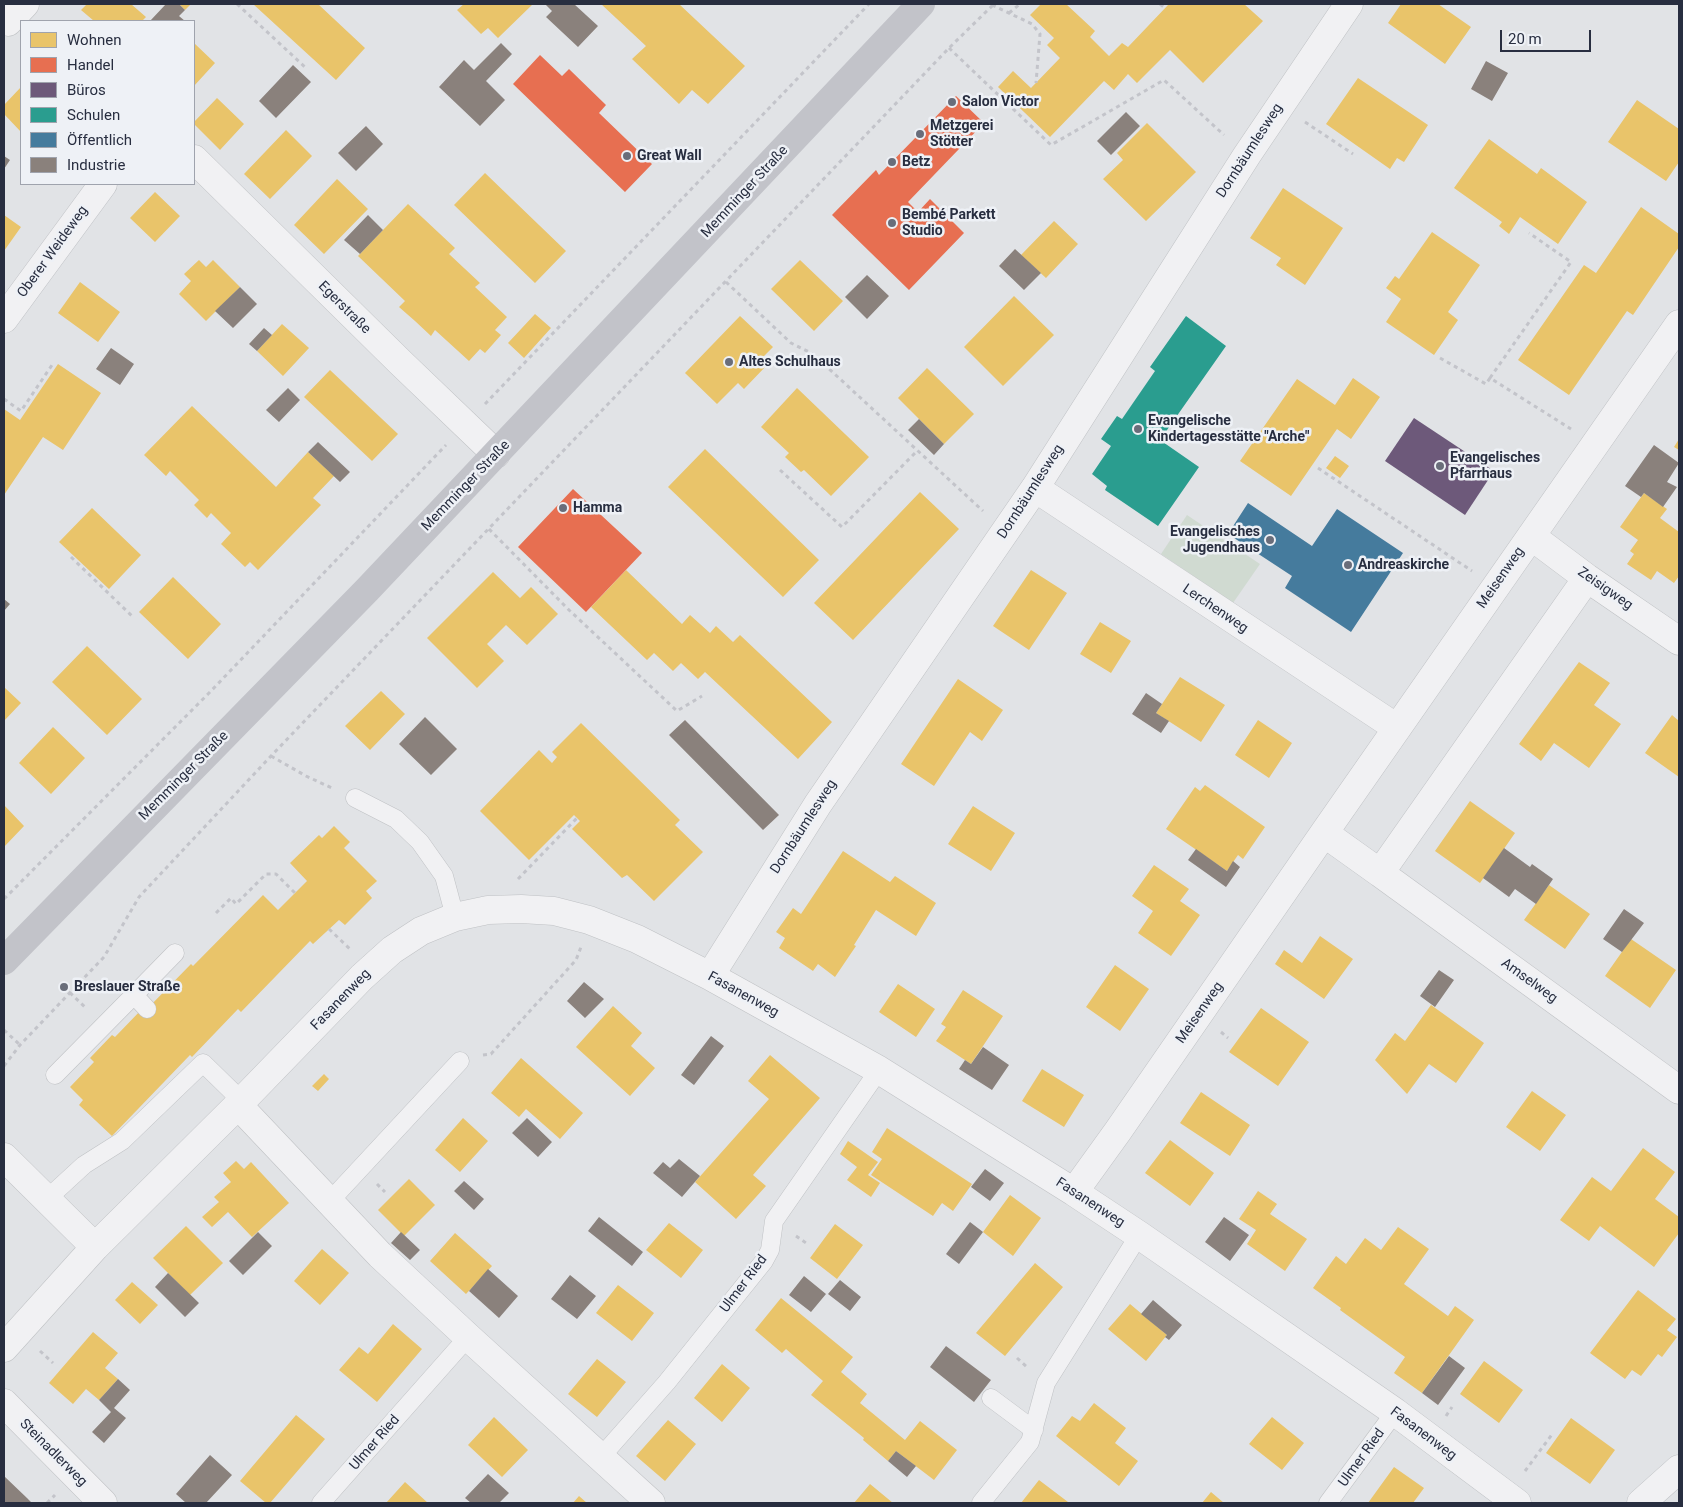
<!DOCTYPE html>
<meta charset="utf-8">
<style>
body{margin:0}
#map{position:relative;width:1683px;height:1507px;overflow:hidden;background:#e1e3e6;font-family:Roboto,sans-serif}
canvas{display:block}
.frame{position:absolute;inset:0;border:5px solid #282e40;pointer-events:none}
.legend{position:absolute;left:20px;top:20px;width:175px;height:165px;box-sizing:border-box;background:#eef1f6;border:1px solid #9fa3ad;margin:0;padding:6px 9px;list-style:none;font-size:15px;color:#282e40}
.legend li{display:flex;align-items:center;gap:10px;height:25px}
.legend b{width:25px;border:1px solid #9fa3ad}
.scale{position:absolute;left:1500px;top:30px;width:91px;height:22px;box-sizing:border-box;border:2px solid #282e40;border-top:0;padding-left:6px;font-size:15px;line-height:18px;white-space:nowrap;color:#282e40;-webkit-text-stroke:4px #eef1f6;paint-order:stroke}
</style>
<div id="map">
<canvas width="1683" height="1507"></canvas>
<div class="frame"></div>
<ul class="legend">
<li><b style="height:14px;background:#e9c46a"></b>Wohnen</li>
<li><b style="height:14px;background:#e76f51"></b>Handel</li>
<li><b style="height:14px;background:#6d597a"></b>Büros</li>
<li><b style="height:14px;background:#2a9d8f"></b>Schulen</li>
<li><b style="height:14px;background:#457b9d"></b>Öffentlich</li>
<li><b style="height:14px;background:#8a817c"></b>Industrie</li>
</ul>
<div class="scale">20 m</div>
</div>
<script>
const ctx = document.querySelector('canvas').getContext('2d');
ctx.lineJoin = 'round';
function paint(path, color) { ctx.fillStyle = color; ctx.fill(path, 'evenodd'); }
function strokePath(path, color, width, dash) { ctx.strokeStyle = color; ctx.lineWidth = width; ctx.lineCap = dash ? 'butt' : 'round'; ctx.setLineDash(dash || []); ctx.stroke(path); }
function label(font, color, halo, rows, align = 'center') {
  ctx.font = font + ' Roboto,sans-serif'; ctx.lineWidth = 5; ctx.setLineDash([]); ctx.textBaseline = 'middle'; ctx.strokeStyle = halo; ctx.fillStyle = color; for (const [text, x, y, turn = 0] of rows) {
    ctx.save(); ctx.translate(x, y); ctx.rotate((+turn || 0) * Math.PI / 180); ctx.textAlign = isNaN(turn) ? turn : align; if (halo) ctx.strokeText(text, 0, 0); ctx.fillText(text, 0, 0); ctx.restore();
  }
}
paint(new Path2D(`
 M1187 515 1260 564 1233 603 1161 554Z`), '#d0dad1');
paint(new Path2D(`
 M87 4H131L146 17 142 21H94L81 10Z
 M179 4H191L185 10Z
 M253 4H318L365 48 336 80Z
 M464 4H533L498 38 488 28 481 34 457 10Z
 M601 4H679L745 66 708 104 692 90 679 104 632 59 646 46Z
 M1041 4H1066L1095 31 1090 37 1109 56 1122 43 1128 47 1168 5 1167 4H1244L1263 21 1203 83 1170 50 1137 83 1128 74 1114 90 1104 81 1050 137 998 87 1013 71 1031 88 1060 58 1047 45 1054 38 1030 15Z
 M1401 4H1438L1471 27 1445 64 1388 23Z
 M194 43 215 63 194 86Z
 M1358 78 1428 125 1404 162 1397 158 1390 169 1326 124Z
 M21 87V132L4 114V105Z
 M217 98 244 124 220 150 194 124V122Z
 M1637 100 1679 129V162L1666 181 1608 142Z
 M1147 123 1196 172 1146 221 1103 179 1123 160 1117 153Z
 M286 130 312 156 270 199 244 174Z
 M1489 139 1537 174 1541 168 1587 202 1558 244 1520 217 1509 234 1499 226 1502 222 1454 188Z
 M485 173 566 251 535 283 454 205Z
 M337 179 368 209 324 254 294 225Z
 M1283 188 1343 228 1305 285 1276 265 1281 258 1250 238Z
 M155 192 180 216 155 242 130 218Z
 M408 204 455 248 449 254 480 283 475 287 507 317 495 330 501 335 485 353 480 349 469 361 435 330 431 336 415 321 399 307 405 301 358 256Z
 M1641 207 1679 234V247L1633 315 1627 311 1569 395 1518 360 1584 265 1596 273Z
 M4 215 21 227 4 251Z
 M1054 221 1078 244 1046 278 1021 255Z
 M1432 232 1480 265 1448 312 1458 320 1434 355 1386 322 1401 299 1386 288 1395 276 1399 279Z
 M199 260 206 267 213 260 240 287 206 321 179 294 191 281 184 274Z
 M800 260 843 301 814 331 771 289Z
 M80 282 120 312 98 342 58 313Z
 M1014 296 1054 335 1003 386 964 347Z
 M535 314 551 328 524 358 508 343Z
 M740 316 773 347 761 359 767 365 744 389 738 383 717 404 685 373Z
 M282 324 309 348 283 376 257 351Z
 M58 364 101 393 63 450 43 437 4 495V409L20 420Z
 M927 368 974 414 944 444 898 398Z
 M330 370 398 434 372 461 304 397Z
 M1353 378 1380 397 1351 439 1337 429 1291 496 1240 461 1297 379 1335 405Z
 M797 388 869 457 831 496 804 470 801 472 785 457 789 453 761 427Z
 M192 406 276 487 308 452 334 476 313 498 321 505 258 570 250 562 245 567 221 544 231 533 211 513 207 518 194 505 199 500 170 471 166 476 144 455Z
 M1679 439V450L1674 447Z
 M705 449 819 560 783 597 668 487Z
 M1335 456 1349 466 1340 478 1326 468Z
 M920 492 959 529 853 640 814 603Z
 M1644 493 1667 509 1660 518 1679 532V576L1674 583 1657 571 1651 580 1627 564 1634 554 1630 551 1638 540 1620 527Z
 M92 508 141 555 109 589 59 542Z
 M626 570 682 624 690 615 710 633 716 626 733 642 740 635 832 722 798 759 705 672 698 679 681 663 673 671 654 653 647 660 591 607Z
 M1031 570 1067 593 1029 650 993 626Z
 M493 572 520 598 531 587 558 614 527 645 506 625 487 644 504 661 477 688 427 638Z
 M173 577 221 624 188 659 139 612Z
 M1100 622 1131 641 1111 673 1080 654Z
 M87 646 142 699 107 735 52 682Z
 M1579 662 1610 683 1594 705 1621 724 1589 768 1554 743 1541 761 1519 744Z
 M1180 677 1225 705 1201 742 1156 713Z
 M958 679 1003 710 982 741 970 732 934 786 901 764Z
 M4 687 21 703 4 721Z
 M381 691 405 714 370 750 345 726Z
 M1672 715 1679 721V777L1645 753Z
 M1258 720 1292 743 1269 778 1235 755Z
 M581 723 680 820 675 825 703 852 654 901 627 875 622 878 572 829 580 821 574 815 529 860 480 811 539 750 552 763 557 757 552 752Z
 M53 727 85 758 51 794 19 763Z
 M1205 785 1265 827 1243 859 1238 855 1227 871 1166 829 1195 787 1200 791Z
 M1470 801 1515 833 1480 883 1435 851Z
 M4 805 24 826 4 847Z
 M973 806 1015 833 991 871 948 844Z
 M334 826 350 842 344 848 377 881 366 891 372 898 345 925 339 920 313 944 310 941 241 1012 238 1009 192 1057 190 1055 112 1136 79 1105 83 1100 70 1087 94 1062 90 1058 112 1035 115 1037 142 1009H147L191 964 193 966 263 895 278 910 307 881 290 863 319 835 322 838Z
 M843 851 890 882 895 876 936 903 916 936 876 910 854 945 856 946 835 977 818 964 813 971 779 948 785 938 776 932 793 908 801 914Z
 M1154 865 1189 889 1180 901 1200 915 1171 956 1138 933 1153 911 1132 896Z
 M1549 885 1590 914 1565 949 1524 920Z
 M1320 936 1353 959 1324 999 1275 964 1284 950 1302 963Z
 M1631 939 1676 970 1650 1008 1605 976Z
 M1115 965 1149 989 1120 1031 1086 1007Z
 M898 984 935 1009 916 1037 879 1012Z
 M963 990 1003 1016 971 1064 936 1041 946 1027 941 1024Z
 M1431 1005 1484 1043 1456 1083 1429 1064 1407 1094 1375 1060 1395 1033 1405 1041Z
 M613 1006 642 1033 631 1046 655 1068 630 1096 576 1047Z
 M1261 1008 1309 1042 1278 1086 1229 1052Z
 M770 1055 820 1098 753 1175 766 1186 736 1219 695 1182 769 1099 748 1081Z
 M521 1058 583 1113 560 1139 526 1109 519 1117 491 1093Z
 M1042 1069 1084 1095 1064 1127 1022 1101Z
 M324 1074 329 1079 318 1091 312 1086Z
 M1532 1091 1566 1115 1540 1151 1506 1127Z
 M1201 1092 1250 1125 1230 1156 1180 1123Z
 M463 1118 488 1141 460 1172 435 1150Z
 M887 1128 972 1184 953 1211 942 1203 933 1216 871 1175 882 1159 872 1152Z
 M1170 1140 1214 1173 1190 1206 1145 1173Z
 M848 1141 878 1162 868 1175 880 1183 871 1197 847 1180 857 1167 840 1154Z
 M1643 1148 1675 1172 1655 1199 1679 1217V1233L1654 1267 1600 1226 1589 1241 1560 1220 1592 1177 1611 1191Z
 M236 1161 244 1169 251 1162 289 1203 252 1237 228 1212 212 1227 202 1217 219 1202 214 1197 231 1182 223 1173Z
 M409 1179 435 1205 404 1236 378 1210Z
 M1258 1191 1277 1204 1270 1214 1307 1239 1285 1271 1247 1244 1256 1230 1239 1219Z
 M1010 1195 1041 1218 1013 1256 983 1232Z
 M669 1223 703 1250 681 1278 646 1250Z
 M835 1224 863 1245 837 1279 810 1258Z
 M186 1226 223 1263 190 1295 153 1258Z
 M1398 1227 1429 1249 1404 1284 1448 1316 1455 1306 1474 1320 1422 1393 1394 1373 1405 1357 1340 1310 1341 1308 1313 1288 1336 1256 1346 1264 1365 1238 1381 1250Z
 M455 1233 492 1266 466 1294 430 1261Z
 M322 1249 349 1273 320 1305 294 1281Z
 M1035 1263 1063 1287 1005 1356 976 1333Z
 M132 1282 158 1305 140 1324 115 1300Z
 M618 1285 654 1313 632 1341 596 1313Z
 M1638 1290 1676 1319 1667 1330 1677 1337 1662 1357 1658 1354 1641 1376 1632 1370 1625 1379 1590 1353Z
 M781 1298 853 1357 841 1372 867 1394 860 1403 905 1440 920 1421 957 1450 934 1480 896 1451 888 1461 863 1440 864 1438 811 1395 823 1381 786 1349 782 1353 755 1330Z
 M1130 1304 1167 1335 1146 1361 1108 1329Z
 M393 1324 422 1349 377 1402 339 1370 359 1347 368 1354Z
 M93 1332 118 1353 105 1368 118 1379 99 1400 86 1389 73 1404 49 1383Z
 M597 1359 626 1382 597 1417 568 1394Z
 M1484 1361 1523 1390 1499 1423 1460 1394Z
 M722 1364 750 1388 722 1422 694 1398Z
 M1094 1403 1126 1428 1115 1443 1138 1461 1119 1486 1056 1436 1072 1416 1080 1421Z
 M296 1415 325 1439 270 1503H266L240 1481Z
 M494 1417 528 1450 502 1477 468 1445Z
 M1272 1417 1304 1443 1282 1470 1249 1444Z
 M1571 1418 1615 1450 1590 1484 1546 1453Z
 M668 1420 696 1444 665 1481 636 1456Z
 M1394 1467 1424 1488 1413 1503H1368Z
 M1039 1480 1068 1502 1067 1503H1021Z
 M405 1482 428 1503H386Z
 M870 1484 893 1503H854Z
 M1211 1492 1224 1503H1202Z
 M579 1496 587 1503H573Z`), '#e9c46a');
paint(new Path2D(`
 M540 55 562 76 569 69 606 105 599 113 652 164 625 192 513 84Z
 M956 96 984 123 908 202 918 212 930 199 964 233 909 290 832 215 876 170 879 175Z
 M573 489 642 553 586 612 518 547Z`), '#e76f51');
paint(new Path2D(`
 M1414 418 1494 471 1465 515 1385 461Z`), '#6d597a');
paint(new Path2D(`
 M1186 316 1226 346 1160 440 1199 467 1158 526 1105 490 1107 486 1092 474 1111 446 1101 439 1117 416 1122 419 1155 371 1150 367Z`), '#2a9d8f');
paint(new Path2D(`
 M1248 503 1312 546 1337 509 1403 553 1351 632 1285 588 1292 576 1228 534Z`), '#457b9d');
paint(new Path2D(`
 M166 4H179L185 10 179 16 185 21H150Z
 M545 4H574L598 26 578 47 546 17 552 11Z
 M501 43 512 54 486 81 505 100 480 126 439 87 464 60 474 70Z
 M1486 61 1508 73 1492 101 1471 89Z
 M293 65 311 82 276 118 259 101Z
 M1126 112 1140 126 1111 155 1097 141Z
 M366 126 383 144 356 171 338 153Z
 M4 156 10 160 4 169Z
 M368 215 383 230 360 254 344 240Z
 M1015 249 1041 273 1024 290 999 266Z
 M867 275 889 296 867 319 845 297Z
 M240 287 257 304 233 328 215 311Z
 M264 328 272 335 257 351 249 344Z
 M111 348 134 364 120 385 96 369Z
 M288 388 300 400 279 422 266 410Z
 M919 419 944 444 934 455 908 430Z
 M318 442 350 472 340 482 308 452Z
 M1654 445 1679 463 1667 482 1677 487 1663 507 1644 493 1641 497 1625 486Z
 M4 599 10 604 4 611Z
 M1146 693 1162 704 1156 713 1169 721 1161 733 1132 714Z
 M425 717 457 749 431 775 399 744Z
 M685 720 779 815 763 830 669 735Z
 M1504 848 1530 867 1532 864 1553 879 1536 904 1515 889 1509 897 1483 878Z
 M1196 849 1227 871 1233 861 1240 867 1226 887 1188 860Z
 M1624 909 1644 923 1622 952 1603 939Z
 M1439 970 1454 980 1435 1007 1420 996Z
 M584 982 604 999 585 1018 567 1001Z
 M711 1036 724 1046 694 1085 681 1075Z
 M983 1047 1009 1065 992 1090 959 1069 965 1060 971 1064Z
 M527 1118 552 1142 538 1157 512 1133Z
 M679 1159 700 1176 682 1197 653 1173 663 1162 670 1168Z
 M985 1169 1004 1183 990 1201 971 1187Z
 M464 1181 484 1199 474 1210 454 1191Z
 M599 1217 643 1252 632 1266 588 1231Z
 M1224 1217 1249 1235 1230 1261 1205 1242Z
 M970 1222 983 1232 959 1264 946 1254Z
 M258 1232 272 1246 243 1275 229 1261Z
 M401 1232 420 1250 410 1260 391 1243Z
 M488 1269 518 1296 499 1318 469 1291Z
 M168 1273 199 1303 185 1317 155 1287Z
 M570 1275 596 1296 577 1319 551 1299Z
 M804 1276 826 1294 811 1312 789 1295Z
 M840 1280 861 1297 850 1311 828 1294Z
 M1153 1300 1182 1325 1169 1340 1165 1337 1167 1335 1141 1314Z
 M946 1346 991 1380 974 1402 930 1367Z
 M1449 1356 1465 1368 1438 1405 1422 1393Z
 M118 1379 130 1390 114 1408 126 1418 104 1443 92 1432 111 1412 99 1400Z
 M896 1451 916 1466 907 1477 888 1461Z
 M210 1455 232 1475 206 1503H186L176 1494Z
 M488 1474 509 1493 499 1503H471L465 1498Z
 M4 1476 27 1498 32 1503H4Z`), '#8a817c');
const lane = new Path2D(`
 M355 798 396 819 420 842 444 876 455 917
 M134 995 175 953
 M55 1075 134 995 147 1009
 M47 1199 84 1165 122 1141 203 1063 242 1101
 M329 1202 460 1061
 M991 1398 1034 1430
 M600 1458 667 1382 764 1261 770 1250 774 1221 879 1070
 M321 1503 468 1337
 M981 1503 1030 1442 1046 1383 1139 1235
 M1328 1503 1395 1412`);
const street = new Path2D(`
 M8 22 25 4
 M194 159 400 362 496 454
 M4 319 103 184
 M1035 488 1397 728
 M1531 536 1587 578 1679 641
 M1324 833 1380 873 1587 578
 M1380 873 1679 1090
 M710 976 818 804 1035 488 1247 155 1349 4
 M238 1105 380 1255 468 1337 651 1503
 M4 1157 95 1247
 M1074 1192 1118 1131 1324 833 1679 324
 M4 1348 95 1247 238 1105 362 977 392 950 421 931 455 917 488 910 521 909 554 911 589 920 637 939 710 976 879 1070 1074 1192 1139 1235 1395 1412 1517 1503
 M4 1403 103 1503
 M1641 1503 1679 1469`);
strokePath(lane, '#bfc1c4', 19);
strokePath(street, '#bfc1c4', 29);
strokePath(new Path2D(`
 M237 4 306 68
 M1160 4 1165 8
 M992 5 1032 24 1040 34 1036 83
 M1009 13 1020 4
 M949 48 1051 145 1164 80 1224 135
 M1305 122 1353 154
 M726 282 791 343 813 354 983 511
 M1440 358 1486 384 1490 378 1571 429
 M1490 378 1571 262 1529 233
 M4 399 21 411 52 365
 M485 404 869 4
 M1318 468 1472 571
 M780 470 842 527 917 451
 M489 529 569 610 677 711 702 696
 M71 557 134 618
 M271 756 306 776 334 789
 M518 879 577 818
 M4 899 211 691 446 445
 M216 913 231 898 236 904 266 874H276L295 893
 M329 929 350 949
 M64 987 87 1009
 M4 1030 20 1045
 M1221 1032 1228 1038
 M483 1055 491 1054 576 960 581 947
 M4 1066 20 1045 104 957 139 897 271 756 949 48 994 4
 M377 1184 385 1192
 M796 1236 806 1243
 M40 1351 53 1363
 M1017 1358 1027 1367
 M1446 1416 1452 1407
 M1525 1471 1553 1433
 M47 1503 55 1495`), '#c3c4ca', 3, [4, 4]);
strokePath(lane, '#f1f1f3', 18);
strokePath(street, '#f1f1f3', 28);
strokePath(new Path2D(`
 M4 961 367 590 921 4`), '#c2c3c9', 28);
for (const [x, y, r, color] of [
 [952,102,5,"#696d7a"],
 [920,134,5,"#696d7a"],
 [627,156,5,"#696d7a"],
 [892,162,5,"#696d7a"],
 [892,223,5,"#696d7a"],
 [729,362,5,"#696d7a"],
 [1138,429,5,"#696d7a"],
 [1440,466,5,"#696d7a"],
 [563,508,5,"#696d7a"],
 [1270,540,5,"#696d7a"],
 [1348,565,5,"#696d7a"],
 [64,987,5,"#696d7a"]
]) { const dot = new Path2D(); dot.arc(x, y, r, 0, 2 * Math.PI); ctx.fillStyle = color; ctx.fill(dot); strokePath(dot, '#eef1f6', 2); }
label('bold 14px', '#282e40', '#eef1f6', [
 ["Salon Victor",962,102],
 ["Metzgerei",930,126],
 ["Stötter",930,142],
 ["Great Wall",637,156],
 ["Betz",902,162],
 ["Bembé Parkett",902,215],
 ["Studio",902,231],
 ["Altes Schulhaus",739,362],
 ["Evangelische",1148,421],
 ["Kindertagesstätte \"Arche\"",1148,437],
 ["Evangelisches",1450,458],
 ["Pfarrhaus",1450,474],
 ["Hamma",573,508],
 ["Evangelisches",1260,532,"right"],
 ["Jugendhaus",1260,548,"right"],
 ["Andreaskirche",1358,565],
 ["Breslauer Straße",74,987]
], 'left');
label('14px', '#282e40', '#eef1f6', [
 ["Dornbäumlesweg",1250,151,-57],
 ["Memminger Straße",745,192,-47],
 ["Oberer Weideweg",53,252,-54],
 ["Egerstraße",344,308,45],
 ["Memminger Straße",466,486,-46],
 ["Dornbäumlesweg",1031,492,-57],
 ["Meisenweg",1501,578,-55],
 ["Zeisigweg",1605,589,35],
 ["Lerchenweg",1215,609,34],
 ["Memminger Straße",184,776,-45],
 ["Dornbäumlesweg",804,827,-57],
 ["Amselweg",1529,981,36],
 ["Fasanenweg",743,995,29],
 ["Fasanenweg",341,1000,-46],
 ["Meisenweg",1200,1013,-55],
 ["Fasanenweg",1090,1203,33],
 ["Ulmer Ried",744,1284,-53],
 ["Fasanenweg",1423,1434,37],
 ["Ulmer Ried",375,1443,-49],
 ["Steinadlerweg",53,1453,45],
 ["Ulmer Ried",1362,1458,-54]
]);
</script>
